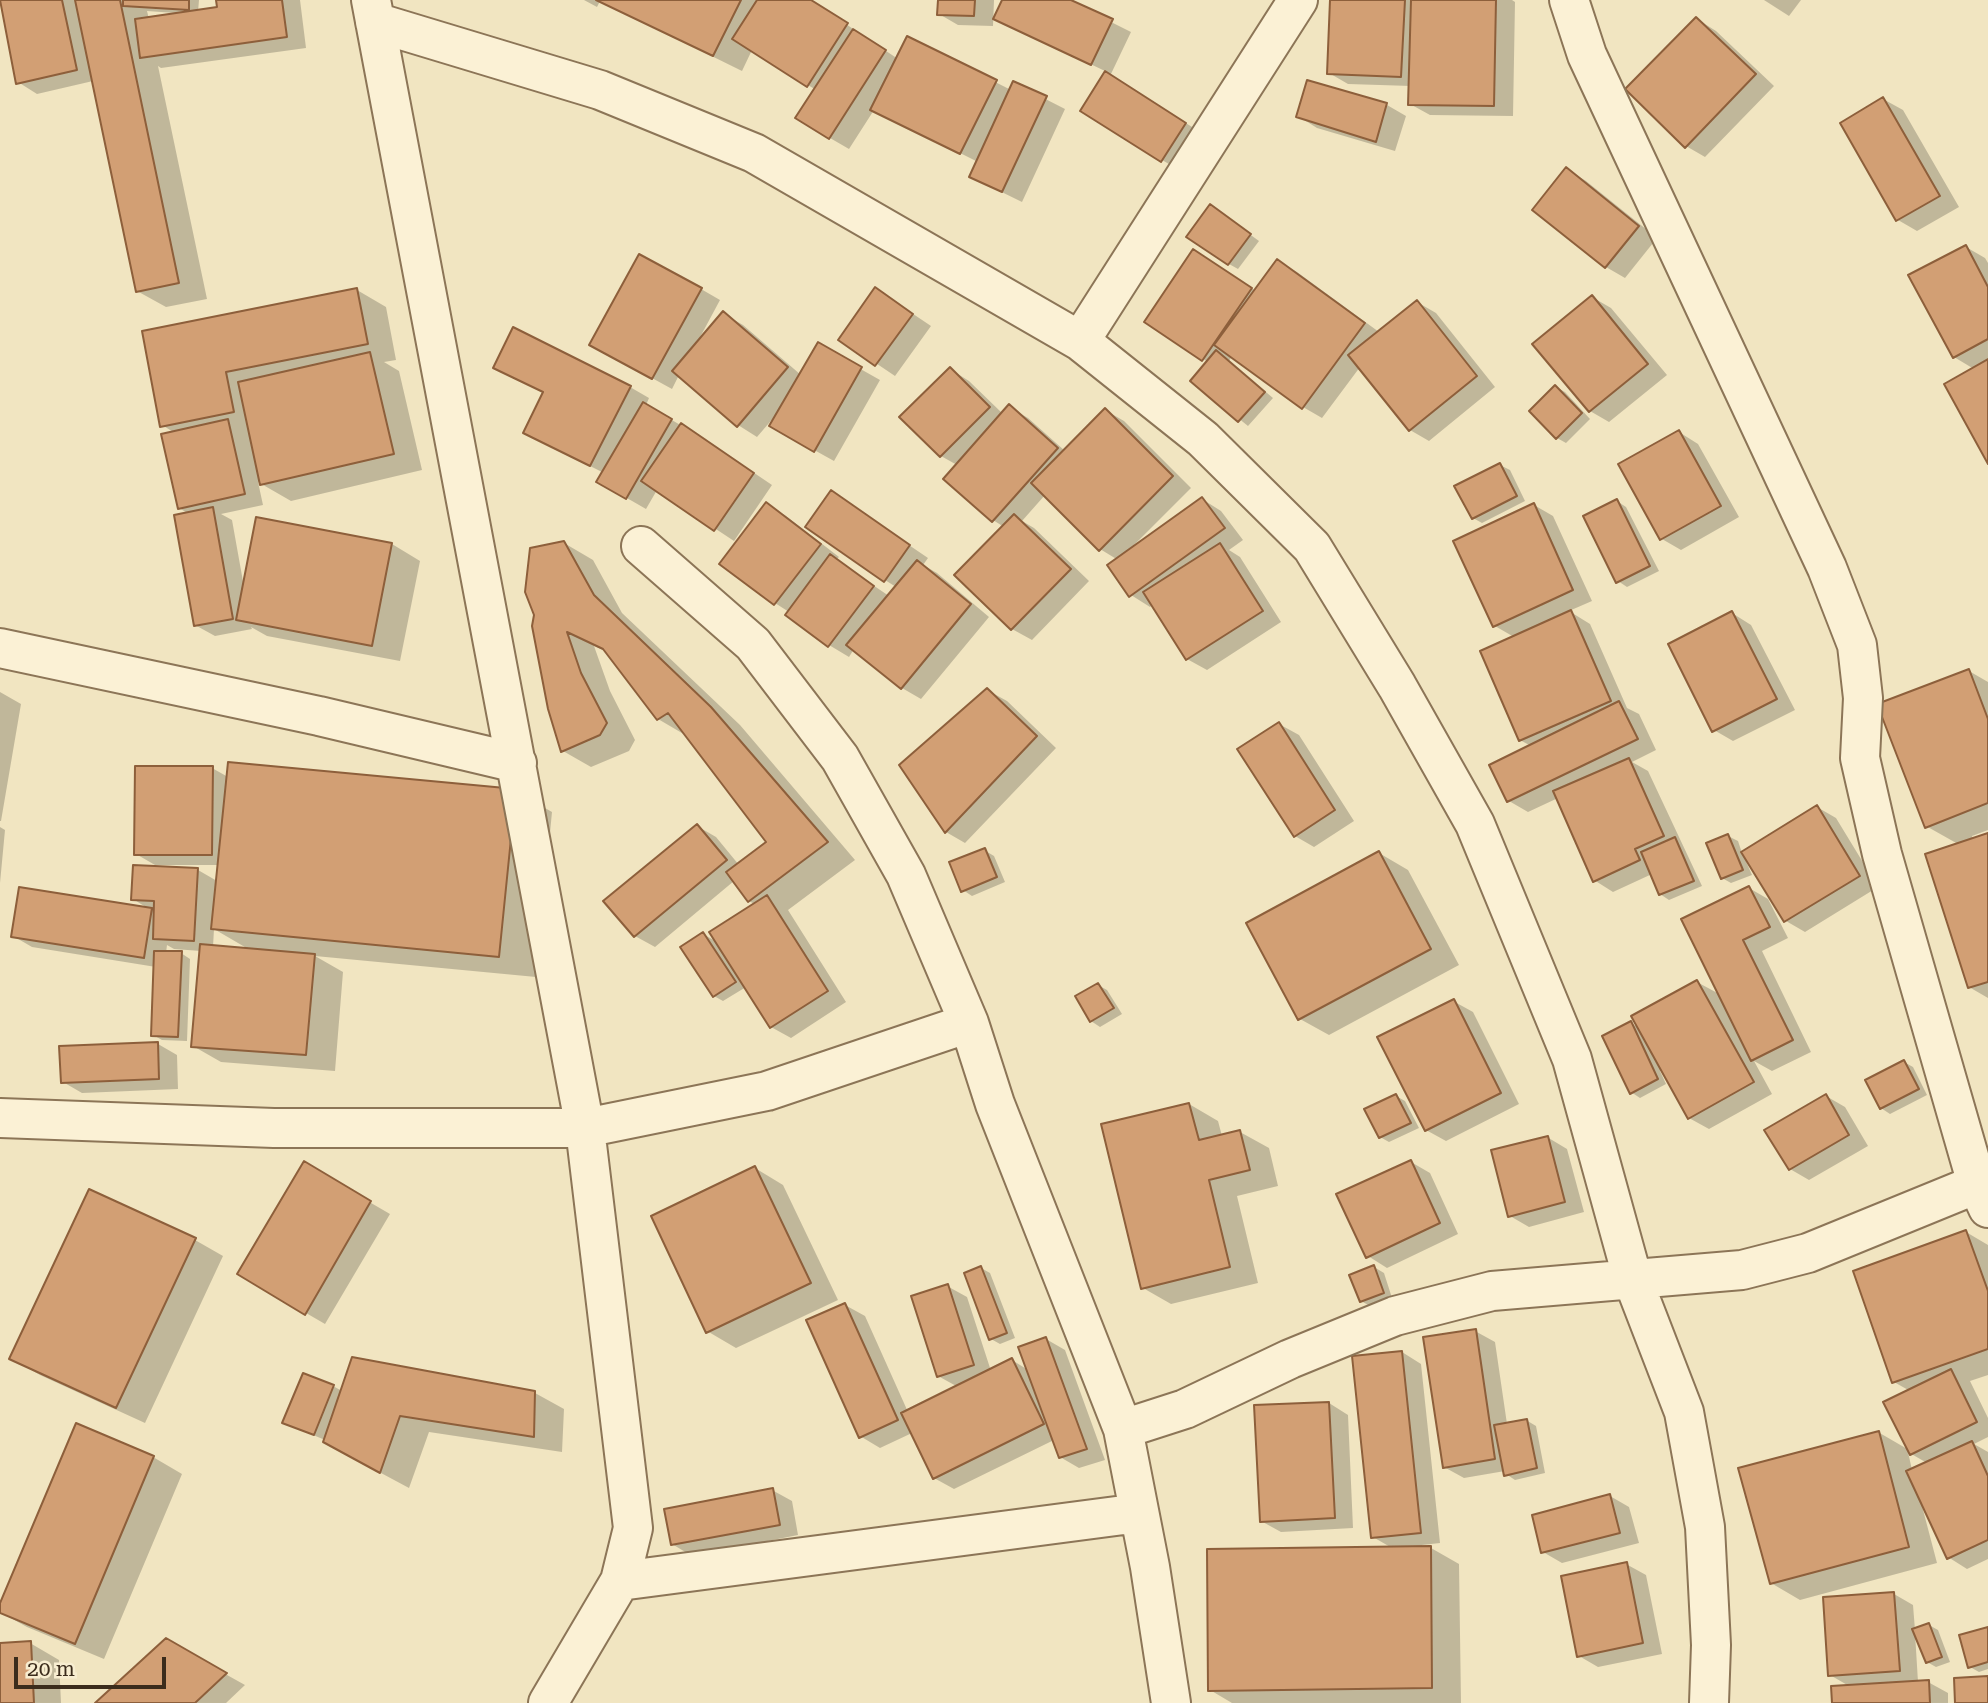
<!DOCTYPE html>
<style>
body{margin:0}
#map{position:relative;width:1988px;height:1703px;overflow:hidden;background:#f1e5c1;font-family:"Roboto Serif",serif}
canvas{display:block}
.scale{position:absolute;left:14px;top:1657px;width:152px;height:32px;box-sizing:border-box;border:4px solid #3b2c1c;border-top:0;padding-left:9px;font-size:21px;line-height:24px;white-space:nowrap;color:#3b2c1c;-webkit-text-stroke:5px #f8eed1;paint-order:stroke}
</style>
<div id="map">
<canvas width="1988" height="1703"></canvas>
<div class="scale">20 m</div>
</div>
<script>
const ctx = document.querySelector('canvas').getContext('2d');
ctx.lineJoin = 'round';
function paint(path, color) { ctx.fillStyle = color; ctx.fill(path, 'evenodd'); }
function strokePath(path, color, width, dash) { ctx.strokeStyle = color; ctx.lineWidth = width; ctx.lineCap = dash ? 'butt' : 'round'; ctx.setLineDash(dash || []); ctx.stroke(path); }
paint(new Path2D(`
 M1 0H199L198 12 219 9 217 0H300L306 48 161 68 158 66 207 299 166 307 137 291 93 81 37 94 18 82ZM147 11 175 13V15L149 19Z
 M584 0H810L898 59 908 38 1011 90 1014 83 1065 109 1022 202 971 177 978 162 874 110 849 149 830 138 816 90 752 50 742 71 600 1 597 7Z
 M939 0H994L993 26 958 25 939 14Z
 M1004 0H1067L1131 32 1110 76 1205 135 1181 171 1162 160 1107 72 995 18Z
 M1332 0H1512L1515 2 1513 116 1430 115 1410 104 1411 86 1348 84 1329 73Z
 M1764 0H1801L1789 16Z
 M1697 19 1716 31 1774 86 1705 157 1686 146Z
 M1308 82 1387 105 1406 116 1395 151 1317 128 1298 116Z
 M1883 99 1903 110 1959 207 1917 231 1898 220Z
 M1567 169 1586 181 1657 238 1625 278 1606 267Z
 M1219 212 1259 241 1238 269 1229 264Z
 M1966 247 1985 258 1988 263V461L1974 369 1954 357Z
 M1278 261 1297 272 1379 332 1417 302 1436 313 1495 387 1429 441 1410 430 1360 367 1322 418 1303 407 1232 356 1229 361 1273 398 1248 426 1192 381 1208 362 1146 322 1212 262 1256 291Z
 M701 289 720 300 698 341 724 314 743 325 801 375 818 345 880 380 834 461 771 426 775 416 757 437 738 425 679 375 672 389 610 355Z
 M876 289 931 326 895 376 840 339Z
 M357 290 386 307 396 360 384 362 399 371 422 470 291 501 258 482 263 505 221 514 232 520 244 587 392 544 420 561 400 661 267 636 251 627 252 629 215 636 195 625 189 514 179 508 175 433 162 425 144 332Z
 M1592 297 1611 308 1667 375 1609 422 1590 411Z
 M950 369 969 381 1003 414 1009 407 1028 418 1065 451 1105 410 1124 421 1191 488 1133 546 1134 548 1202 499 1221 511 1243 540 1229 550 1240 557 1281 622 1207 670 1187 659 1153 604 1150 607 1131 595 1118 560 1100 549 1045 495 1022 521 1034 528 1089 581 1032 640 1012 629 1004 527 993 520 957 465 941 456Z
 M630 387 649 398 646 405 701 437 772 485 734 541 657 490 646 509 599 482 604 473 544 443Z
 M1556 387 1565 392 1590 419 1566 443 1557 438Z
 M1679 432 1698 444 1739 517 1681 550 1662 539Z
 M1500 465 1510 470 1525 501 1482 523 1473 518Z
 M831 492 928 558 923 565 937 573 989 617 921 699 902 688 854 649 849 657 829 645 787 614 789 612 775 603 766 505 786 516 839 557 836 560 889 596 896 587 885 580Z
 M1617 501 1626 507 1659 571 1627 587 1618 581Z
 M1534 505 1553 516 1592 601 1569 611 1590 624 1627 708 1639 714 1656 750 1632 762 1648 771 1702 886 1669 900 1660 894 1652 874 1613 892 1594 880 1558 798 1528 812 1509 801 1491 766 1531 746 1520 740 1514 637 1495 626Z
 M564 543 593 560 622 613 740 725 855 860 788 910 846 1002 791 1038 771 1027 746 987 723 1001 714 996 703 934 717 942 756 905 749 901 734 881 655 947 635 936 697 826 716 837 739 865 768 843 687 736 658 719 608 652 594 646 610 691 635 740 629 751 591 767 563 751Z
 M1732 613 1751 625 1795 710 1733 741 1714 730Z
 M1969 671 1988 682V830L1972 836 1973 839 1988 834V998L1969 987 1958 844 1926 826Z
 M987 690 1007 701 1056 748 965 843 946 832Z
 M0 692 21 704 1 821H0Z
 M1279 724 1299 735 1354 821 1314 847 1295 836Z
 M212 768 228 777 515 791 552 812 536 977 315 956 343 972 335 1071 221 1062 193 1046 201 951 174 949 167 945 166 953H181L190 959 187 1041 162 1040 153 1035 156 967 32 947 13 936 149 909 133 899 198 870 217 881 219 865H155L136 854ZM214 929 250 950 213 947Z
 M1817 807 1836 818 1878 887 1805 932 1786 921 1747 858 1745 859 1752 875 1731 883 1722 878 1728 836 1738 841 1742 853Z
 M0 827 5 830 0 883Z
 M984 850 994 856 1005 882 972 896 963 890Z
 M1379 853 1408 870 1459 965 1329 1035 1300 1019Z
 M1749 888 1768 899 1788 938 1762 951 1811 1052 1772 1071 1754 1061 1772 1094 1709 1129 1689 1118 1663 1070 1660 1071 1666 1084 1640 1098 1631 1092V1023L1640 1029 1697 982 1721 995Z
 M1098 985 1107 990 1122 1014 1100 1027 1091 1021Z
 M1453 1001 1473 1012 1519 1104 1446 1141 1426 1130Z
 M158 1044 177 1055 178 1089 82 1093 63 1082Z
 M1904 1062 1913 1067 1927 1095 1890 1114 1881 1108Z
 M1396 1096 1405 1101 1419 1128 1389 1142 1380 1137Z
 M1826 1096 1845 1107 1868 1146 1809 1180 1790 1169Z
 M1189 1104 1218 1121 1222 1136 1240 1132 1269 1148 1278 1186 1237 1196 1258 1283 1171 1304 1143 1288Z
 M1547 1137 1567 1149 1584 1212 1529 1227 1510 1216Z
 M1411 1162 1430 1173 1458 1234 1387 1268 1368 1256Z
 M304 1164 390 1214 325 1324 239 1274Z
 M755 1168 783 1185 838 1300 736 1348 707 1331Z
 M1966 1232 1988 1245V1375L1970 1381 1988 1418V1437L1974 1444 1988 1452V1559L1967 1569 1948 1557 1924 1506H1922L1937 1563 1800 1600 1771 1583 1878 1432 1909 1450 1910 1391 1894 1382ZM1908 1452 1927 1463 1912 1470Z
 M195 1240 223 1256 145 1423 40 1375 11 1358Z
 M1374 1267 1384 1273 1392 1298 1370 1306 1361 1301Z
 M981 1268 990 1273 1015 1338 1000 1344 991 1339Z
 M947 1286 967 1297 991 1371 1012 1360 1028 1370 1046 1339 1065 1350 1105 1460 1079 1468 1060 1457 1054 1440 954 1489 934 1478 912 1433 880 1448 860 1436 845 1305 865 1316 908 1412 958 1387 938 1376Z
 M1475 1331 1495 1342 1507 1424 1526 1420 1536 1426 1545 1473 1515 1480 1506 1474 1505 1471 1464 1478 1444 1467Z
 M1402 1352 1421 1364 1440 1543 1422 1545V1548H1431L1459 1564 1461 1703H1232L1210 1690 1392 1548 1373 1537Z
 M333 1386 342 1391 535 1393 564 1409 562 1452 429 1432 409 1488 353 1458 325 1440 294 1427Z
 M1329 1403 1348 1415 1353 1528 1281 1532 1261 1521Z
 M153 1457 182 1474 104 1659 27 1627 0 1612V1607Z
 M772 1490 792 1501 798 1535 692 1556 672 1544Z
 M1610 1496 1629 1507 1639 1543 1562 1563 1543 1552Z
 M1626 1564 1646 1575 1662 1654 1598 1667 1579 1656Z
 M1894 1594 1913 1605 1915 1630 1929 1625 1938 1630 1950 1662 1936 1667 1927 1662 1915 1633 1918 1682H1928L1948 1693V1703H1834L1849 1686 1830 1675Z
 M1988 1629V1669L1979 1672 1970 1667Z
 M166 1641 245 1685 226 1703H97Z
 M30 1643 59 1660 61 1703H0V1645Z`), '#0003');
const building = new Path2D(`
 M0 0H62L77 70 16 84Z
 M75 0H120L179 283 136 292Z
 M123 0H189V10L123 6Z
 M216 0H282L287 37 140 58 135 19 217 7Z
 M596 0H741L713 56Z
 M757 0H811L848 23 807 87 732 39Z
 M938 0H975L974 16 937 15Z
 M1002 0H1071L1113 19 1091 65 993 19Z
 M1330 0H1405L1401 77 1327 74Z
 M1411 0H1496L1494 106 1408 105Z
 M1696 17 1756 74 1685 148 1625 89Z
 M853 29 886 50 829 139 795 118Z
 M907 36 997 80 960 154 870 110Z
 M1105 71 1186 123 1161 162 1080 111Z
 M1307 80 1387 103 1376 142 1296 117Z
 M1013 81 1047 96 1002 192 969 177Z
 M1883 97 1940 196 1896 221 1840 123Z
 M1566 167 1639 226 1605 268 1532 210Z
 M1210 204 1251 234 1228 265 1186 237Z
 M1966 245 1988 287V339L1953 358 1908 275Z
 M1193 249 1252 288 1202 361 1144 322Z
 M639 254 702 288 652 379 589 345Z
 M1277 259 1365 323 1302 409 1214 345Z
 M875 287 913 314 875 366 838 340Z
 M357 288 368 344 226 372 234 412 160 427 142 331Z
 M1592 295 1648 364 1589 412 1532 344Z
 M1417 300 1477 376 1409 431 1348 355Z
 M723 311 788 367 737 427 672 371Z
 M513 327 631 386 590 466 523 433 543 392 493 368Z
 M818 342 862 367 814 452 769 426Z
 M1216 350 1265 392 1238 422 1190 381Z
 M370 352 394 454 260 485 238 382Z
 M1988 359V464L1944 384Z
 M950 367 990 407 940 457 899 417Z
 M1555 385 1582 413 1556 439 1529 411Z
 M643 402 672 419 626 499 596 482Z
 M1009 404 1058 448 992 522 943 479Z
 M1105 408 1173 476 1099 551 1031 483Z
 M228 419 245 494 178 509 161 434Z
 M681 423 754 473 714 531 641 481Z
 M1679 430 1721 506 1660 540 1618 464Z
 M1500 463 1517 496 1472 519 1454 486Z
 M831 490 910 545 884 582 805 527Z
 M1202 497 1225 528 1129 597 1107 565Z
 M1617 499 1650 566 1616 583 1583 516Z
 M766 502 821 544 774 605 719 564Z
 M1534 503 1573 590 1493 627 1453 541Z
 M213 507 233 619 194 626 174 515Z
 M1014 514 1071 569 1011 630 954 575Z
 M256 517 392 543 372 646 236 620Z
 M564 541 594 595 711 707 828 842 748 902 726 872 766 842 668 713 657 720 603 649 567 632 581 673 607 723 600 735 561 752 548 709 532 626 534 615 525 592 530 548Z
 M1220 543 1263 611 1186 660 1143 592Z
 M830 554 874 586 828 647 785 615Z
 M917 560 971 604 901 689 846 645Z
 M1571 610 1611 701 1519 741 1480 651Z
 M1732 611 1777 699 1712 732 1668 644Z
 M1969 669 1988 719V803L1925 828 1877 704Z
 M987 688 1037 736 945 833 899 765Z
 M1619 701 1638 739 1507 802 1489 765Z
 M1279 722 1335 810 1294 837 1237 749Z
 M1629 758 1664 836 1635 849 1640 860 1593 882 1553 791Z
 M228 762 516 789 499 957 211 929Z
 M135 766H213L212 855H134Z
 M1817 805 1860 876 1784 922 1741 852Z
 M697 824 727 860 634 937 603 901Z
 M1988 833V982L1968 988 1925 854Z
 M1728 834 1743 870 1721 879 1706 843Z
 M1675 837 1694 881 1659 895 1641 852Z
 M985 848 997 877 961 892 949 862Z
 M1379 851 1431 949 1298 1020 1246 923Z
 M133 865 198 868 194 941 153 939 154 901 131 900Z
 M1749 886 1770 927 1743 940 1793 1040 1751 1061 1681 919Z
 M19 887 152 908 144 958 11 937Z
 M767 895 828 991 770 1028 709 932Z
 M703 932 736 982 713 997 680 947Z
 M200 944 315 954 306 1055 191 1047Z
 M154 951H182L178 1037 151 1036Z
 M1697 980 1754 1082 1688 1119 1631 1016Z
 M1098 983 1114 1008 1090 1022 1075 996Z
 M1454 999 1501 1093 1425 1131 1377 1037Z
 M1631 1021 1658 1079 1630 1094 1602 1036Z
 M158 1042 159 1079 61 1083 59 1046Z
 M1904 1060 1919 1089 1880 1109 1865 1080Z
 M1396 1094 1411 1123 1379 1138 1364 1109Z
 M1826 1094 1849 1135 1789 1170 1764 1130Z
 M1189 1103 1199 1140 1240 1130 1250 1170 1209 1180 1230 1267 1141 1289 1101 1124Z
 M1548 1136 1565 1202 1508 1217 1491 1150Z
 M1411 1160 1440 1223 1366 1258 1336 1194Z
 M304 1161 371 1201 305 1315 237 1274Z
 M755 1166 811 1283 706 1333 651 1216Z
 M89 1189 196 1238 116 1408 9 1359Z
 M1966 1230 1988 1291V1349L1892 1383 1853 1271Z
 M1374 1265 1384 1293 1360 1302 1349 1275Z
 M981 1266 1007 1333 989 1340 964 1273Z
 M948 1284 974 1365 937 1377 911 1296Z
 M845 1303 898 1420 859 1438 806 1320Z
 M1476 1329 1495 1459 1443 1468 1423 1337Z
 M1046 1337 1087 1449 1059 1458 1018 1347Z
 M1402 1351 1421 1533 1371 1538 1352 1356Z
 M352 1357 535 1391 534 1437 400 1416 380 1473 323 1442Z
 M1012 1358 1044 1424 933 1479 901 1413Z
 M1951 1369 1977 1422 1910 1455 1883 1402Z
 M303 1373 334 1385 314 1435 282 1423Z
 M1329 1402 1335 1518 1260 1522 1254 1405Z
 M1527 1419 1537 1468 1504 1476 1494 1425Z
 M76 1423 154 1456 75 1644 0 1613V1603Z
 M1879 1431 1909 1547 1770 1584 1738 1468Z
 M1972 1441 1988 1476V1540L1947 1559 1906 1471Z
 M773 1488 780 1525 671 1545 664 1509Z
 M1610 1494 1620 1533 1541 1553 1532 1515Z
 M1431 1546 1432 1688 1208 1691 1207 1549Z
 M1627 1562 1643 1643 1577 1657 1561 1576Z
 M1894 1592 1900 1671 1828 1676 1823 1597Z
 M1929 1623 1942 1657 1926 1663 1912 1629Z
 M1988 1627V1662L1968 1668 1959 1635Z
 M166 1638 227 1673 195 1703H95Z
 M31 1641 34 1703H0V1643Z
 M1988 1676V1703H1955L1954 1678Z
 M1929 1680 1930 1703H1832L1831 1686Z`);
paint(building, '#d29f74');
strokePath(building, '#8d5f3b', 2);
const street = new Path2D(`
 M371 0 585 1128 633 1528 620 1581 548 1703
 M1569 0 1587 55 1827 568 1857 645 1863 698 1860 758 1882 854 1977 1184 1988 1208
 M375 22 600 90 754 153 1080 341 1203 439 1312 547 1397 686 1475 824 1572 1059 1633 1280 1684 1412 1705 1527 1711 1645 1709 1703
 M1080 341 1298 0
 M641 546 753 644 840 758 906 875 969 1023 995 1104 1123 1429 1150 1567 1171 1703
 M0 648 319 716 517 763
 M0 1118 274 1128H585L767 1091 969 1023
 M1123 1429 1185 1409 1290 1359 1395 1316 1492 1291 1742 1270 1808 1253 1977 1184 1988 1182
 M620 1581 1139 1513`);
strokePath(street, '#8c7557', 42);
strokePath(street, '#fbf1d5', 38);
</script>
